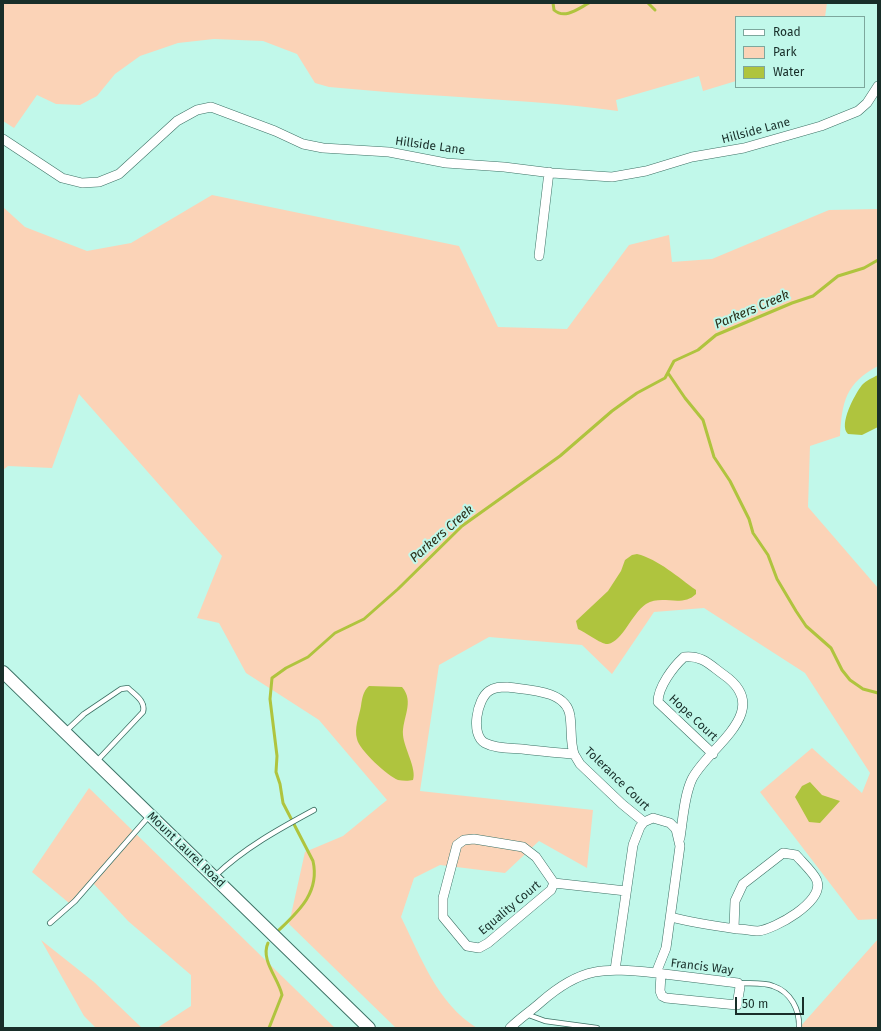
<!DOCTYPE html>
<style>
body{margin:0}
#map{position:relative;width:881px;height:1031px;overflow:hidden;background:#c1f8ea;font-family:"Fira Sans",sans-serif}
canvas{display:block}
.frame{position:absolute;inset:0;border:4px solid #182e29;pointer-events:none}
.legend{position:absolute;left:735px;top:16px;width:130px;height:72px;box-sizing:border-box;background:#c1f8ea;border:1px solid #7da79d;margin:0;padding:5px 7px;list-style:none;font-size:12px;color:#182e29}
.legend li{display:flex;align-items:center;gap:8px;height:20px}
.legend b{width:20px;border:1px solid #7da79d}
.scale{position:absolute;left:735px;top:997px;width:69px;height:18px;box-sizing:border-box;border:2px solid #182e29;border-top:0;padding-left:5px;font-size:12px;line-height:14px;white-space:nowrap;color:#182e29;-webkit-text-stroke:3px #c1f8ea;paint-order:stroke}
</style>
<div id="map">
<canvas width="881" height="1031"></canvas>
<div class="frame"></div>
<ul class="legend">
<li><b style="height:5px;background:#fff"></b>Road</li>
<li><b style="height:11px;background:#fbd3b7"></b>Park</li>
<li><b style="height:11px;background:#afc43e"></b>Water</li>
</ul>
<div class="scale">50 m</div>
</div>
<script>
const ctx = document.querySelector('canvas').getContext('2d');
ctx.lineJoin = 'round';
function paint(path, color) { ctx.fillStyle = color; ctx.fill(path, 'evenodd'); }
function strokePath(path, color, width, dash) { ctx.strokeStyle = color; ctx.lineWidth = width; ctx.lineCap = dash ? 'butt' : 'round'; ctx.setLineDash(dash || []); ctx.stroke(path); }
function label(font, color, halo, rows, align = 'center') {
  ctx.font = font + ' "Fira Sans",sans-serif'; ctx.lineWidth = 4; ctx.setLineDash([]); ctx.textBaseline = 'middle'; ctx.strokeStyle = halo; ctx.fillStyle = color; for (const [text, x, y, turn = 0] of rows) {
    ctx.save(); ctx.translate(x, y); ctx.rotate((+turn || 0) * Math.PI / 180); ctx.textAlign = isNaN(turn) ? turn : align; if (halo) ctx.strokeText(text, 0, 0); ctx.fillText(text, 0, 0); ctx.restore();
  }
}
paint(new Path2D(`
 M3 3H827L825 17H736V81L703 91 699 76 616 100 618 111C560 103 503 100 445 96 406 94 367 90 329 87L315 83 297 54 263 41 214 39 178 43 140 56 115 74 97 96 80 105 56 104 37 95 14 128 3 121Z
 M212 195 459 246 498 327 567 329 629 245 669 235 672 262 712 259 829 210 878 209V366C846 383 842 401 840 436L810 446 808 507 878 588V919L858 920 760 792 812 748 862 793 870 773 805 673 704 608 654 612 612 674 582 645 489 637 439 665 420 791 593 810 587 868 539 841 505 873 440 865 414 878 401 917C421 957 437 1003 477 1028H396L289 924 305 852 343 836 387 800 319 720 246 673 219 623 197 618 222 556 79 394 52 468 8 466 3 470V207L25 227 87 251 131 243Z
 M89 788 335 1028H157L191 1006V975L128 921 93 883 69 903 32 872Z
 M878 939V1028H799Z
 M41 940 94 982 142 1028H96L84 1016Z`), '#fbd3b7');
paint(new Path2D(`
 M878 375V427L862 435 848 434C838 425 855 394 862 385 867 380 872 378 878 375Z
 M637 554C658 559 679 578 696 590V594C682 608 662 594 646 604 632 613 623 641 608 644 602 645 585 632 578 629L576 621 608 591 621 571 625 560 632 555Z
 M369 686 402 687C415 702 402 718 403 735 404 748 417 769 413 780 409 781 403 781 398 780 388 776 359 750 357 739 354 728 359 717 361 706 362 699 363 691 369 686Z
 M810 782 822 795 840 801 820 823 809 822 795 797 802 786Z`), '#afc43e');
strokePath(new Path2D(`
 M553 3 554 10C565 20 579 8 589 3
 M648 3 655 10
 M668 373 685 398 703 420 714 457 730 481 749 519 753 533 768 555 777 579 796 611 806 626 831 648 842 670 850 680 863 689 878 693
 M279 930C299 911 320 892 313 861L283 803 280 784 276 772 277 756 270 699 272 678 286 668 308 657 335 633 364 619 398 589 462 526 560 456 612 411 637 393 665 378 674 361 698 350 716 335 792 303 813 296 838 276 864 268 878 260
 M268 943C260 960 279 979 282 995L269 1028`), '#afc43e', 3);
const service = new Path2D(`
 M66 731 84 714 121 689 128 688C135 695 146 701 143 712L97 761
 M215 876C244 848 279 829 314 810
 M50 923 75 901 150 815
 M738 983C749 984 763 982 773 986 791 992 800 1010 799 1028
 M526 1014 545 1021 597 1028`);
const minor = new Path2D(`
 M3 139 62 178 82 183 99 182 119 174 177 121 197 110 211 107 275 131 303 144 323 148 389 152 446 163 504 167 552 173 612 177 646 171 692 157 744 148 821 126 858 111 867 103 878 86
 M539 256 549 172
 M507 687C528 690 567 690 570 716 572 729 570 741 574 754 556 753 539 751 522 749 510 748 496 749 485 743 470 735 477 699 489 691 494 687 501 687 507 687Z
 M574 754 580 764 622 804 644 822
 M680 838C683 819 684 796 692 779 708 747 775 711 724 675 710 665 702 655 684 657 673 667 658 687 658 702L713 754
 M554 883 551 890 488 943 479 948 467 946 443 917V898L457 845 464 840 474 839 523 847 536 857 554 883 626 891
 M671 917C693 923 715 926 737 929 744 929 752 931 758 931 775 929 824 902 817 881 815 874 801 861 796 855L783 853 743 884 735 901 734 928
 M656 973 738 983 740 987 737 1005 666 998 662 996 660 991 661 974
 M510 1028C520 1018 531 1011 541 1002 582 966 604 968 656 973L666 948 680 846 676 829 670 823 653 818 644 822 640 827 633 845 615 970`);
const secondary = new Path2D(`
 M3 672 369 1028`);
strokePath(service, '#3d7165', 6);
strokePath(minor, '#3d7165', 10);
strokePath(secondary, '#3d7165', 14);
strokePath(service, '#fff', 4.5);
strokePath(minor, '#fff', 9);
strokePath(secondary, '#fff', 12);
label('12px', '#182e29', '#c1f8ea', [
 ["Hillside Lane",756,131,-15],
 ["Hillside Lane",430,146,8],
 ["Hope Court",693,718,43],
 ["Tolerance Court",617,779,44],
 ["Mount Laurel Road",186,850,44],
 ["Equality Court",510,908,-40],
 ["Francis Way",702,967,7]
]);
label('italic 13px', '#2b2f19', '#c1f8ea', [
 ["Parkers Creek",752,310,-23],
 ["Parkers Creek",442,534,-41]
]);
</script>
